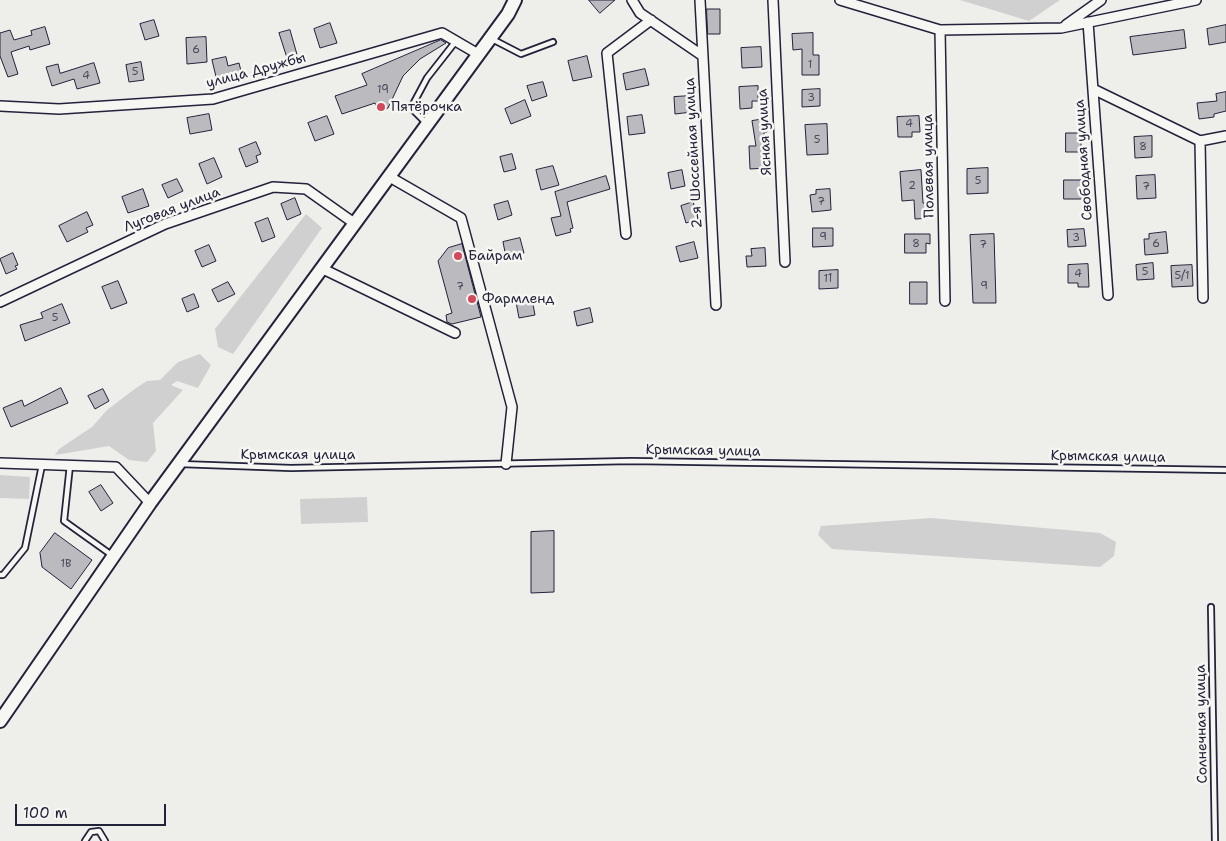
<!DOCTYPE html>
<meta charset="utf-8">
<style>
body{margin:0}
#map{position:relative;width:1226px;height:841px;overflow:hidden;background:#eeeeeb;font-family:"Shantell Sans",sans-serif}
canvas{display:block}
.scale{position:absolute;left:15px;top:804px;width:151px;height:22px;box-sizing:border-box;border:2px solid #22223b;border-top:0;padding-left:6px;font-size:15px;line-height:18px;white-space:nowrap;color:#22223b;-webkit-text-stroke:4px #f6f6f2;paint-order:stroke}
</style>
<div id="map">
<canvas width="1226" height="841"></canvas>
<div class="scale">100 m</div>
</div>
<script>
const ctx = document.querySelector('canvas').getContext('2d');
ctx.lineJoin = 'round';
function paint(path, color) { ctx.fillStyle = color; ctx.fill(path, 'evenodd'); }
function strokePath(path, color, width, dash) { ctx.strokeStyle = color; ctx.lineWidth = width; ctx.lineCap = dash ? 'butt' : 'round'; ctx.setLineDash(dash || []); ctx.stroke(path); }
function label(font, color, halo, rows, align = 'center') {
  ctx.font = font + ' "Shantell Sans",sans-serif'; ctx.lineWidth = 5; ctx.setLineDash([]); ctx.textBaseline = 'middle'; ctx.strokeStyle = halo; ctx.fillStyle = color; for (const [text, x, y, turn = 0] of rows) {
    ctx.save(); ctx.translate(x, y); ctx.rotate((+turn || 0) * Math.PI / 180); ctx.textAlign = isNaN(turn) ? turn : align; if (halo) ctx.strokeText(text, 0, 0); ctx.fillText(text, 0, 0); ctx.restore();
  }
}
paint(new Path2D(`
 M960 0H1060L1029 21Z
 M306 214 322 228 233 354 218 347 215 329Z
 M200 354 211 365 198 388 177 381 171 385 183 390 153 423 156 451 147 462 129 460 109 446 55 455 59 449 92 427 107 410 136 388 147 381 160 380 178 362Z
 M0 475 30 477 29 499 0 498Z
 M367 497 368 522 301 524 300 499Z
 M931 518 1100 533 1116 542 1114 556 1100 567 832 549 818 535 821 526Z`), '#d0d0d1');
const building = new Path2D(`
 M589 0H615L600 13Z
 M707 9H720V34H708Z
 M154 20 159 36 145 40 140 24Z
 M330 23 337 43 320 48 314 29Z
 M1226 25V42L1209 45 1207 29Z
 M45 27 50 44 30 50 29 46 11 52 18 74 8 77 0 56V33L10 30 14 40 32 35 31 31Z
 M290 30 298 58 288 61 279 33Z
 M1184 30 1186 48 1133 55 1130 37Z
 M813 33V55H819V75H802V49L793 50 792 34Z
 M206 37 207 62 187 64 186 38Z
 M441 40 446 43 420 59 403 76 388 108 379 112 375 103 342 114 335 96 367 85 362 74Z
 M761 47 762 67 742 68 741 48Z
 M587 56 592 77 573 81 568 61Z
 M226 57 228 66 239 63 243 79 218 85 212 60Z
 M141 62 144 80 129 82 126 65Z
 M94 63 100 83 77 89 74 79 52 86 46 67 58 64 60 73Z
 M645 69 649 85 626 90 623 74Z
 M543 82 547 96 532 101 527 86Z
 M758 86V101H752V108L740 109 739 87Z
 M820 89V106L802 107V90Z
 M1226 92V111L1214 114V117L1199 119 1197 103 1217 101 1216 94Z
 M691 96 692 112 675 114 674 97Z
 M525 100 531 116 511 124 505 109Z
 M209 114 212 130 190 134 187 118Z
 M642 115 645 133 629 135 627 117Z
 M327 116 334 134 315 141 308 123Z
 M919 116 920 132H912V137H898L897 117Z
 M765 119 767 132H764L766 168 750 169 749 146H756L752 121Z
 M827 124 828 154 807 155 805 125Z
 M1066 133H1081V152H1066Z
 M1152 136V157L1135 158 1134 137Z
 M256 142 261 154 256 156 258 162 246 167 239 149Z
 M512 154 516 169 504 172 500 157Z
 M214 158 222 177 207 184 199 164Z
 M553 166 559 185 541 190 536 170Z
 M988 168V193L967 194V169Z
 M682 170 685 186 671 189 668 173Z
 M921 170 923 203H933V218L915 219 914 200 902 201 900 172Z
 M1155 175 1156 198 1137 199 1136 176Z
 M606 176 610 189 567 202 573 228 570 229 571 232 556 236 551 218 561 216 555 192Z
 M177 179 183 191 168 198 162 185Z
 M1064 180H1082V199H1064Z
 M143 189 149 206 128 213 122 197Z
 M830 189 831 210 812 212 810 195 816 194V190Z
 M295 198 301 214 287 220 281 204Z
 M508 201 512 215 498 220 494 205Z
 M693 202 699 219 686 223 681 206Z
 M87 212 93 225 86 228 88 232 67 242 59 226Z
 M268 218 275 237 262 242 255 223Z
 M813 228H833V246L813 247Z
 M1084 229 1086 246 1068 247 1067 230Z
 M1166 232 1168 253 1145 255 1144 239H1149V234Z
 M905 234H930V244L926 243V253H905Z
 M994 234 996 303H973L970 235Z
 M520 238 524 253 506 257 503 242Z
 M694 242 698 258 680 262 676 247Z
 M462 244 481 317 452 324 447 322 446 315 452 313 438 261 448 248Z
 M209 245 216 261 202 267 195 251Z
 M765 248 766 266 747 267 746 256H752L751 249Z
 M13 253 18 265 15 266 17 269 6 274 0 259Z
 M1153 263 1154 279 1137 280 1136 265Z
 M1088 264 1089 287H1078V283H1068V265Z
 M1192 265 1193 286 1172 287 1171 266Z
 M838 270V288L819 289V271Z
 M118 281 127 303 111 309 102 287Z
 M228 282 235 294 218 302 212 290Z
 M910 282H927V304H910Z
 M194 294 199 307 187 312 182 299Z
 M532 299 535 315 519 318 516 302Z
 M62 304 70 323 25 341 20 325 43 318 41 313Z
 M590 308 593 322 577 326 574 312Z
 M61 388 68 403 11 427 3 408 22 400 24 406Z
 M103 389 109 401 95 409 88 396Z
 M101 485 113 503 101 511 89 492Z
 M554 531V592L531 593V532Z
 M55 533 92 560 71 589 42 567 40 553Z`);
paint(building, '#bbbbbf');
strokePath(building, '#22223b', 1);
const service = new Path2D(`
 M492 39 521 54 553 42
 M427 124 411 108 427 78 456 41
 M180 464 291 468 631 461 1226 470
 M70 465 64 521 113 556
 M0 575H3L25 548 42 465
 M1211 607 1215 841
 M85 841 91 832 99 831 105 841`);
const minor = new Path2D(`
 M632 0 640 13 703 56
 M700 0 716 305
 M773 0 785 262
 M840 0 940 30 1061 28 1196 0
 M1088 22 1108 295
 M1066 25 1101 0
 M940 30 945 301
 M1093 89 1200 141 1226 136
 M0 106 59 109 213 99 442 33 478 54
 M1200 141 1203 298
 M388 176 461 218 512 407 506 464
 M626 234 607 53 651 20
 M321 268 455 333
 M0 302 165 224 273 187 306 189 354 223
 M0 463 116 467 150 503`);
const secondary = new Path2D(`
 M0 721 150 503 508 14 515 0`);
strokePath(service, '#22223b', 8);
strokePath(minor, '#22223b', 12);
strokePath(secondary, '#22223b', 16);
strokePath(service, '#f6f6f2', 4.5);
strokePath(minor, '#f6f6f2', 9);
strokePath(secondary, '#f6f6f2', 12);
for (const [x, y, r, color] of [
 [381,107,5,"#d1495b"],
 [458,256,5,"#d1495b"],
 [472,299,5,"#d1495b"]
]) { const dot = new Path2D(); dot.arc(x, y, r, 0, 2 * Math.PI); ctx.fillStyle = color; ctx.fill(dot); strokePath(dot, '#f6f6f2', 2); }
label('11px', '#48485c', null, [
 ["6",196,50],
 ["1",810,65],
 ["5",135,72],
 ["4",86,76],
 ["19",383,90],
 ["3",811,98],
 ["4",909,124],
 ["5",817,140],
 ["8",1143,147],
 ["5",978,181],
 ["2",912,186],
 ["7",1146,187],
 ["7",821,202],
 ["9",823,237],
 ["3",1076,238],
 ["8",916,244],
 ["6",1156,244],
 ["7",983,245],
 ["5",1145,272],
 ["4",1078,274],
 ["5/1",1182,276],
 ["11",828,279],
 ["9",984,286],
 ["7",460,287],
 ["5",55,318],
 ["1В",66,564]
]);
label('14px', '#22223b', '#f6f6f2', [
 ["улица Дружбы",256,71,-15],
 ["Ясная улица",765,132,-93],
 ["2-я Шоссейная улица",694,153,-93],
 ["Свободная улица",1084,160,-94],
 ["Полевая улица",929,166,-91],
 ["Луговая улица",172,210,-21],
 ["Крымская улица",703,451,1],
 ["Крымская улица",298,455],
 ["Крымская улица",1108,457,1],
 ["Солнечная улица",1202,724,-91]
]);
label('14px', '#22223b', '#f6f6f2', [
 ["Пятёрочка",391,107],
 ["Байрам",468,256],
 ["Фармленд",482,299]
], 'left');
</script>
